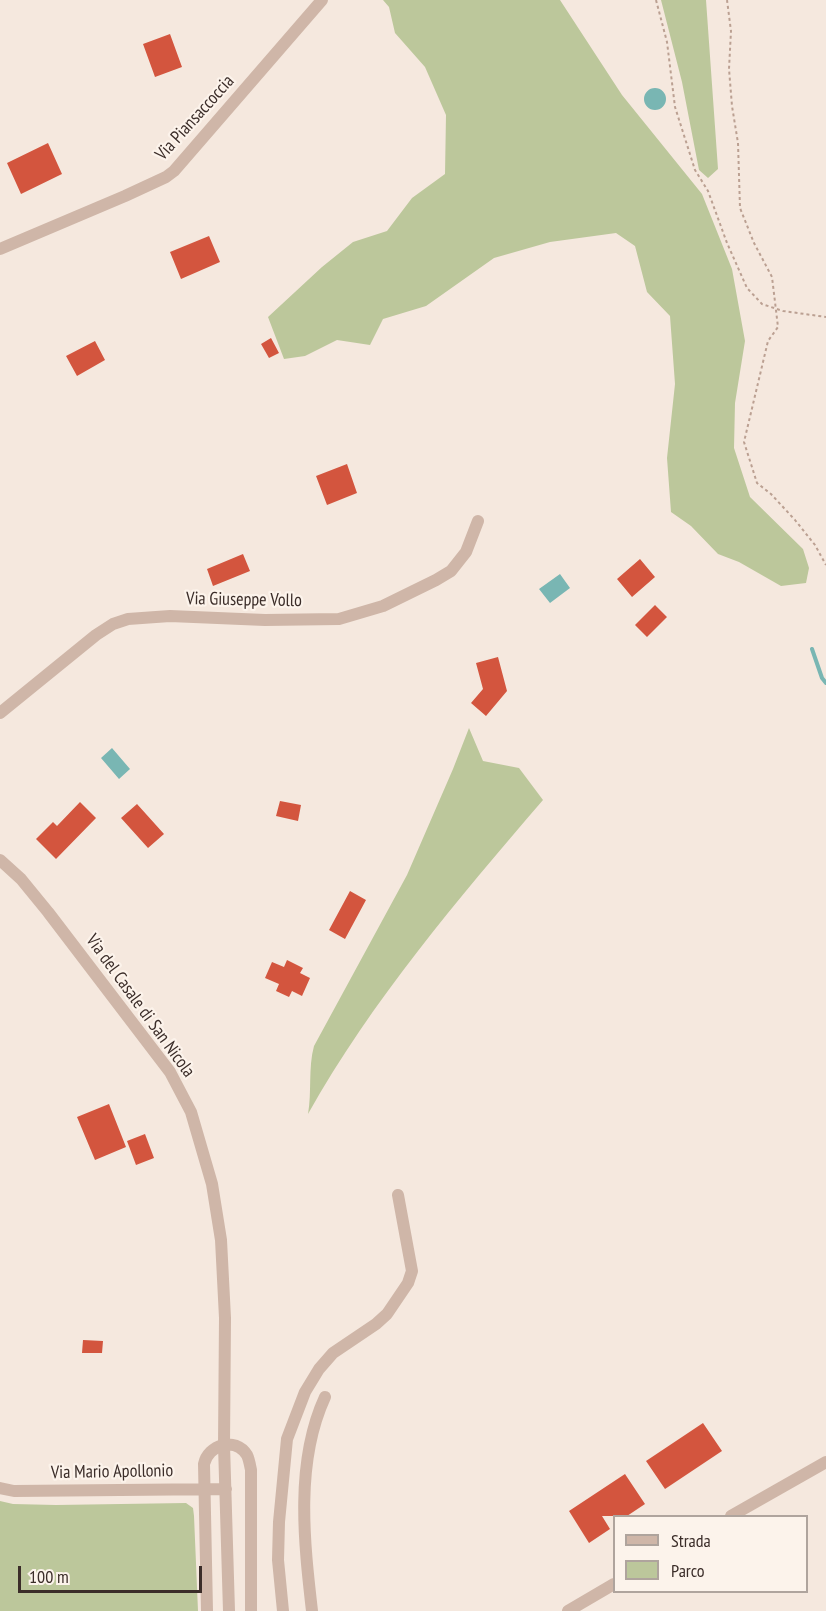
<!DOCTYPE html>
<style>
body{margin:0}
#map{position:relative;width:826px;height:1611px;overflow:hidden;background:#f5e8de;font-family:"PT Sans Narrow",sans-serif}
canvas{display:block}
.legend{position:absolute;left:613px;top:1515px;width:195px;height:78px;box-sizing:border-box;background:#fcf3eb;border:2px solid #afa49d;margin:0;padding:8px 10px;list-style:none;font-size:18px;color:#3b2d29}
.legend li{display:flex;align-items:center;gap:12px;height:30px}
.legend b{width:30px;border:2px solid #afa49d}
.scale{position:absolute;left:18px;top:1566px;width:184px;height:27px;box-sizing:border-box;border:3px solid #3b2d29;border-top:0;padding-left:8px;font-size:18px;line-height:21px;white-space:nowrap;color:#3b2d29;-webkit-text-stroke:4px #fcf3eb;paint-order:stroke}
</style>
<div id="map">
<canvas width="826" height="1611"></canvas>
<ul class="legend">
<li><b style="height:8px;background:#cfb6a8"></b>Strada</li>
<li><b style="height:16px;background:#bcc79b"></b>Parco</li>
</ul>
<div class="scale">100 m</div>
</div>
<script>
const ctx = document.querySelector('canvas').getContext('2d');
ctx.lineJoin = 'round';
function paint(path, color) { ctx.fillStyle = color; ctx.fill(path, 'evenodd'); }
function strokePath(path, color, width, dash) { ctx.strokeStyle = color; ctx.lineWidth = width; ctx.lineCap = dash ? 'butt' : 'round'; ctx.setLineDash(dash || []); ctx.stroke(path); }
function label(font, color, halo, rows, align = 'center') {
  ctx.font = font + ' "PT Sans Narrow",sans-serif'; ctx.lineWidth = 4.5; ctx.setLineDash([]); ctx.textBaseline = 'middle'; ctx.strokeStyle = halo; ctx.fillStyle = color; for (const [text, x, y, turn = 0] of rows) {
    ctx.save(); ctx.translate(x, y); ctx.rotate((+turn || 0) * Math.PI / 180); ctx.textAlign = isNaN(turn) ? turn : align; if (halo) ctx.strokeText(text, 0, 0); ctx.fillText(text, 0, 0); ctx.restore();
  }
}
paint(new Path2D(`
 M383 0H560L622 95 702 194 732 269 745 341 735 403 734 448 750 497 803 549 809 568 806 583 781 586 739 562 718 554 691 526 671 512 667 458 675 384 670 316 647 292 635 246 616 233 550 242 494 258 426 306 383 319 370 345 337 340 305 356 284 359 268 317 322 267 353 242 387 231 412 198 445 174 446 115 425 67 395 33 389 7Z
 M661 0H706L718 169 708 178 699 170 682 82Z
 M469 728 483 761 519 768 543 800C458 899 372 1000 308 1114 312 1092 308 1068 314 1046L407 875 453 769Z
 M0 1501 13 1504 56 1505 186 1503 193 1508 194 1516 198 1611H0Z`), '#bcc79b');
paint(new Path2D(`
 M644 99a11 11 0 1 1 22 0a11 11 0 1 1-22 0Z
 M560 574 570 588 550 603 539 589Z
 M112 748 130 769 119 779 101 758Z`), '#79b6b3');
strokePath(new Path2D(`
 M812 649 822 678 826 683`), '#79b6b3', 4);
paint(new Path2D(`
 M170 34 182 67 155 77 143 44Z
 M48 143 62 174 21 194 7 163Z
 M209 236 220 262 181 279 170 252Z
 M271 338 279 353 269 358 261 344Z
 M95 341 105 360 77 376 66 356Z
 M347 464 357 493 327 505 316 476Z
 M243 554 250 571 213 586 207 569Z
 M640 559 655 577 632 597 617 579Z
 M655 605 667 617 647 637 635 625Z
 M498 657 507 691 486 716 471 703 483 689 476 663Z
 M280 801 301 805 298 821 276 816Z
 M80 802 96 818 56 859 36 839 53 822 57 826Z
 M137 804 164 834 148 848 121 818Z
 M350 891 366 900 345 939 329 930Z
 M287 960 303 968 300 973 310 978 302 996 292 991 289 997 276 991 279 984 265 978 272 962 284 967Z
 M109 1104 126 1147 95 1160 77 1117Z
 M145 1134 154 1158 136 1165 127 1141Z
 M83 1340 103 1341 102 1353H82Z
 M703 1423 722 1451 665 1489 646 1461Z
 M625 1474 645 1504 627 1516H602L610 1529 589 1543 569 1511Z`), '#d3553e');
strokePath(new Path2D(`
 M656 0 667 42 675 107 695 170 708 191 727 243 747 288 762 304 783 311 826 317
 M727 0 731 31 729 69 732 106 738 143 740 208 754 243 772 277 778 327 768 341 744 442 757 483 771 494 795 520 815 545 826 565`), '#bba092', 2, [3, 3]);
strokePath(new Path2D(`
 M0 249 125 196 166 177 174 171 322 0
 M0 713 96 635 113 624 128 619 170 616 265 620 339 619 383 606 436 580 451 571 466 552 478 521
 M0 860 21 879 48 912 170 1072 191 1112 212 1184 221 1240 225 1318 224 1445 229 1611
 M0 1488 14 1491 226 1489
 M731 1516 826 1462
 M207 1611 204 1464C208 1445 235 1436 247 1455 249 1459 250 1465 251 1470V1611
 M283 1611 278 1560 279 1522 287 1439 305 1392 319 1369 333 1353 376 1324 387 1314 408 1283 412 1271 398 1195
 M312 1611C304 1541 295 1462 325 1397
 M568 1611 614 1584`), '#cfb6a8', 12);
label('18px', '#3b2d29', '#fcf3eb', [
 ["Via Piansaccoccia",195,118,-48],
 ["Via Giuseppe Vollo",244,600,1],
 ["Via del Casale di San Nicola",140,1006,54],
 ["Via Mario Apollonio",112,1472,-1]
]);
</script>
